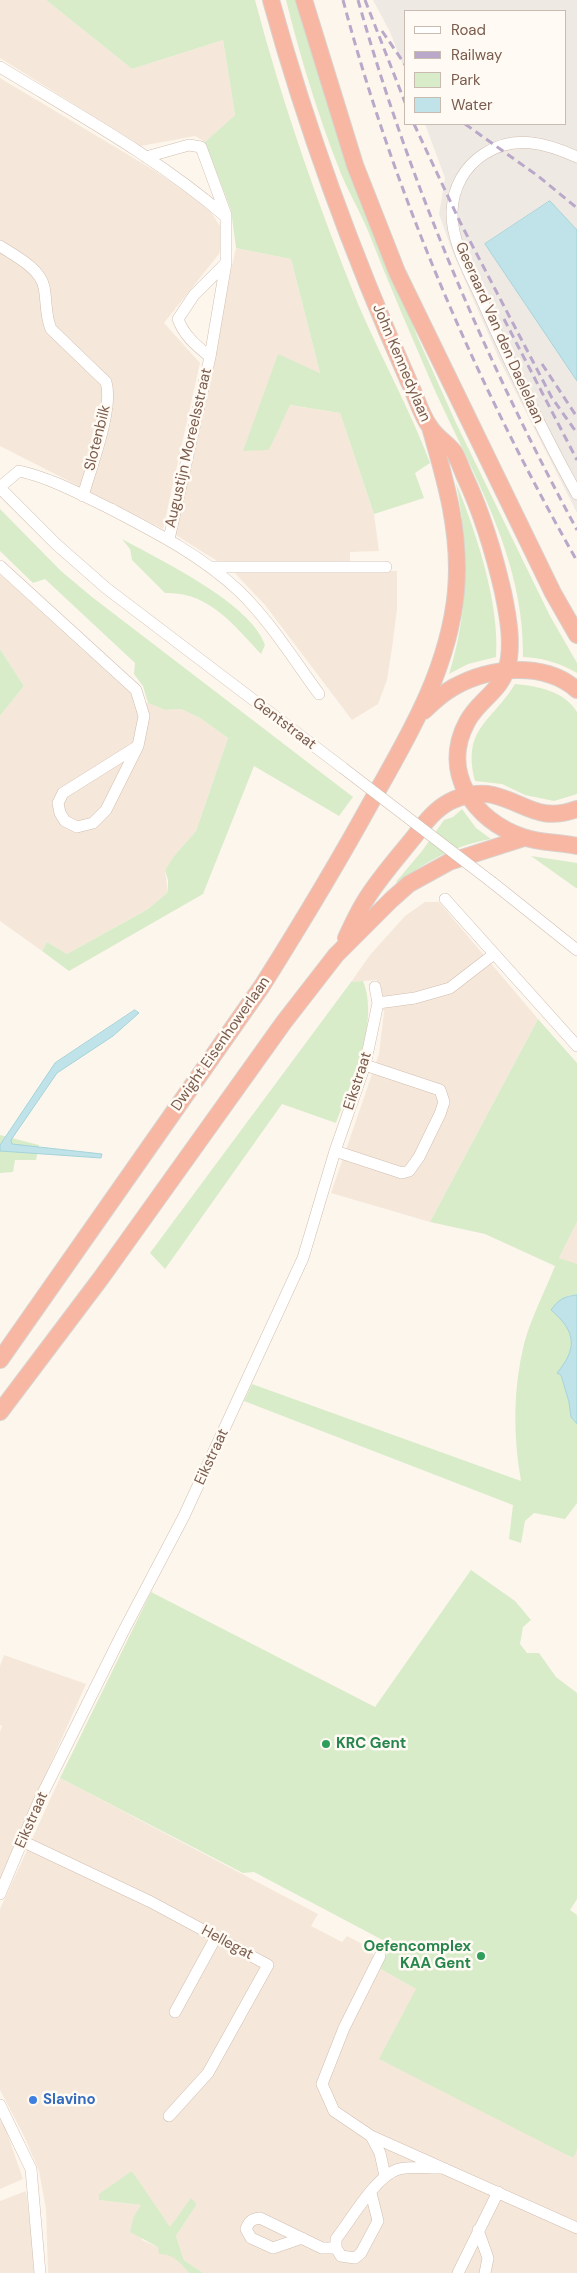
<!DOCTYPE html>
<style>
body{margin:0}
#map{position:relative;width:577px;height:2273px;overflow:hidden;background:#fdf6ec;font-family:"DM Sans",sans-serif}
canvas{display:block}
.legend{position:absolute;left:404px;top:10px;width:162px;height:115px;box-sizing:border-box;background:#fffaf3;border:1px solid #cabbb1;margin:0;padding:6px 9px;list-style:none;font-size:15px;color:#7a5c4d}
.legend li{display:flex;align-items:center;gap:10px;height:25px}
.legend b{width:25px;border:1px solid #cabbb1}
</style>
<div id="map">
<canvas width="577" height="2273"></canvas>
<ul class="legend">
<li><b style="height:6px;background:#fff"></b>Road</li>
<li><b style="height:6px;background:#b9a8c9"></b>Railway</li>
<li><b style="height:14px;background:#d8ecc9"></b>Park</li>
<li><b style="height:14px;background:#bfe3e8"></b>Water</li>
</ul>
</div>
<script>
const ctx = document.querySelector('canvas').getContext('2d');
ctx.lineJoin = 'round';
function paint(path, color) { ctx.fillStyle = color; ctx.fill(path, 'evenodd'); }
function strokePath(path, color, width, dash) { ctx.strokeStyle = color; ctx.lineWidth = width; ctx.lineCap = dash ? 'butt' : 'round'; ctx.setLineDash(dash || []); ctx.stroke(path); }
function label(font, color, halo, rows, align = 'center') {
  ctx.font = font + ' "DM Sans",sans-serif'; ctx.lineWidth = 5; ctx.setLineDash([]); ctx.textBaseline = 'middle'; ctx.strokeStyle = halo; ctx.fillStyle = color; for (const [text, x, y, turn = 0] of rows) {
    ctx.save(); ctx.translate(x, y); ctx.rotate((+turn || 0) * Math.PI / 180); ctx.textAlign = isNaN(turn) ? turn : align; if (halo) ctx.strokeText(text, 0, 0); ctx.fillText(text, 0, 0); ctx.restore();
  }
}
paint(new Path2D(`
 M0 0H46L132 69 223 40 235 115 205 142 195 136 141 146 0 58Z
 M0 78 152 169 207 206 220 226 222 240 219 254 164 323 200 363 163 529 0 446Z
 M236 248 291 259 320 373 278 355 244 450H269L289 405 340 413 374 514 379 551 350 552V563L217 561 171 532Z
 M232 570 397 571V609L392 648 387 680 378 704 352 720 265 605Z
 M0 574 130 693 135 701 148 703 165 710 181 709 200 718 228 738 196 831 174 856 165 870 168 892 148 909 67 954 47 942 42 951 0 921V716L24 686 0 649Z
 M425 902H439L538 1019 430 1222 331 1193 379 1054 384 1012 377 980 351 982 370 955 405 916Z
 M577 1222V1264L576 1266 559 1258Z
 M4 1655 86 1684 18 1837 0 1883V1732L2 1726 0 1725V1666Z
 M60 1778 318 1914 311 1926 342 1942 347 1936 370 1948 379 1968 416 1989 558 2149 572 2158 577 2150V2273H203L184 2260 176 2236 197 2204 191 2199 170 2228 132 2171 99 2200 142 2205 134 2216 142 2240 158 2247 177 2259 189 2273H48L46 2209 39 2171 24 2136 0 2090V1909Z
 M0 2120 5 2127 23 2179 0 2189Z
 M26 2191 33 2247 34 2273H0V2201Z`), '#f5e8da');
paint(new Path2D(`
 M373 0H577V230L550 201 485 244 577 381V513L500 361 453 253 439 214 445 178 425 124H566V11H406V73L390 32Z`), '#efe9e4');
paint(new Path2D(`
 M46 0H255C282 103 318 205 358 304 381 358 410 409 430 463L415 473 424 498 374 514 340 413 290 405 269 450 243 451 278 354 320 373 291 259 236 248 231 210 205 142 235 115 223 40 132 69Z
 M286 0H298L417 336 456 423 550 616 577 663V673C560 663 543 658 523 657 525 558 471 471 432 384 410 333 388 282 368 231 359 209 346 188 338 166 317 112 300 56 286 0Z
 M456 483C476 532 500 604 496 657L468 664 449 674C469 611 469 547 456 483Z
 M0 509 61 571 92 597 353 797 339 816 254 766 203 894 69 971 42 951 47 942 67 954 148 909 168 892V880L165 870 174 856 196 831 228 738 200 718 181 709 165 710 148 703 143 686 134 674 135 663 45 579 33 583 0 551Z
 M122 539C160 560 251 603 265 645L261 654C234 625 208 591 165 593L132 560 130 549Z
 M0 649 24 686 0 716Z
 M515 684C538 686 564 691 577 712V794L554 801 525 795 502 784 475 781C462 728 491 723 515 684Z
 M462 809 476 828 491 839C456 845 426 861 398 883L396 882 422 851 444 820 453 817Z
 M531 856 577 863V888H576Z
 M363 981C380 1023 351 1084 336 1123L282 1104 165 1269 150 1253 351 982Z
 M538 1019 577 1063V1222L559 1258 577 1264V1295L566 1296 563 1319C577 1343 577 1354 557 1373L561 1375 569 1402 571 1417 577 1424V1503L565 1519 534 1513 525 1521 521 1543 509 1539 513 1505 244 1401 252 1384 521 1481C513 1436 513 1389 524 1344 531 1318 545 1291 555 1266L485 1234 430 1222Z
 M0 1135 39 1145 36 1160H15L13 1172 0 1173Z
 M471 1570 515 1601 531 1620 523 1627 520 1644 527 1653H539L556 1677 577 1693V1899L570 1910 577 1915V2150L573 2158 379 2059 416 1989 379 1968 392 1945 254 1872 243 1873 60 1778 151 1592 375 1707Z
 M132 2171 170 2227 191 2198 197 2204 176 2236 184 2260 203 2273H189C180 2263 173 2253 159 2254L158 2247 130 2232 134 2216 141 2205 99 2200V2194Z`), '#d8ecc9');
const water = new Path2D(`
 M550 201 577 230V381L485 244Z
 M135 1010 139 1013 113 1036 57 1073 11 1140 12 1144 102 1154 101 1158 0 1151V1145L55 1063Z
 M577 1295V1424L571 1417 569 1402 561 1375 557 1373C577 1349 577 1332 551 1310 558 1300 564 1296 577 1295Z`);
paint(water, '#bfe3e8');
strokePath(water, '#a5d3da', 1);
const minor = new Path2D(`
 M0 67C77 114 158 158 226 217V263L210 357 169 539
 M146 157 189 145 201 147 226 215
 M577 157C546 143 514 134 484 154 464 167 453 188 452 211 451 242 470 273 482 300 511 366 542 431 577 494
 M0 246C15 256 40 268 44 287 47 302 45 315 51 329L106 382C114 408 91 467 83 496
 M210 357C197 346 184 336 178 319L194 295 226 263
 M0 487 19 471C51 478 82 495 111 509 157 533 202 556 239 591 270 621 294 660 319 694
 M0 488 56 544 106 588 343 768
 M0 566 136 690 144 716 138 746 106 810 93 823 77 827 65 821 60 813 58 803 63 793 138 746
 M210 567H386
 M493 883 577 950
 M445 899 577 1046
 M378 1003 415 998 450 988 494 954
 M335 1151 402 1173 409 1171 419 1157 440 1114 444 1102 440 1090 365 1065
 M22 1841 151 1902 268 1965 208 2073 169 2116
 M0 1894 39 1801 122 1634 184 1516 303 1258 335 1151 365 1065 378 1003 375 987
 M380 1956 344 2028 322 2084 334 2111 371 2136 577 2228
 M175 2012 216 1937
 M0 2105 31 2169 40 2273
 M371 2136 380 2153 385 2176
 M371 2193 378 2221 361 2253 355 2258 341 2256 336 2248V2239C351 2220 376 2175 399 2169 411 2166 427 2168 439 2168
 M478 2230 488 2258 485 2273
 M302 2238 273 2248 251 2238 246 2229C249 2221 252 2219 260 2218L322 2248H336
 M458 2273 498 2192`);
const highway = new Path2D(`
 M271 0C307 131 354 258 409 382 416 396 421 415 430 427 436 437 447 443 454 452 459 460 462 471 466 479 483 516 494 553 503 592 508 616 514 647 506 671 498 693 477 702 467 722 440 772 474 821 523 837 540 843 559 842 577 846
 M304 0 355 165 397 272 553 593 577 635
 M424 711C433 702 443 693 454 687 490 667 544 661 577 690
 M346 938C352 925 358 912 365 901 379 878 398 857 414 837 424 824 434 810 449 802 462 795 479 792 493 795 526 803 539 823 577 809
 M0 1360 262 986C301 924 339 861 374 797 411 732 449 667 456 591 461 533 446 482 430 427
 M0 1412 101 1278 284 1022 336 955 391 900 409 884 449 862 524 838`);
strokePath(minor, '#d1beb0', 12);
strokePath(highway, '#dad1cd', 18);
strokePath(minor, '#fff', 11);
strokePath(highway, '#f7b7a3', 16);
strokePath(new Path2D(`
 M343 0C395 196 477 385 577 561
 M358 0C410 185 486 361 577 530
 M365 0 406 105
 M382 31 406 66
 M414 124 460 222 552 398 577 433
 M465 124 538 176 577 208
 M504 319 577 460
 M542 364 577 417`), '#b9a8c9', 3, [8, 5]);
const minorBridge = new Path2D(`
 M343 768 493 883`);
strokePath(minorBridge, '#d1beb0', 12, []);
strokePath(minorBridge, '#fff', 11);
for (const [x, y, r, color] of [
 [326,1744,5,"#2e9e5b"],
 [481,1956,5,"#2e9e5b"],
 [33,2100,5,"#3f7fe0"]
]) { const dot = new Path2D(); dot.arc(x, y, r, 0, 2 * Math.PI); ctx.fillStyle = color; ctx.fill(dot); strokePath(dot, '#fffaf3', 2); }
label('15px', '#7a5c4d', '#fffaf3', [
 ["Geeraard Van den Daelelaan",499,333,66],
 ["John Kennedylaan",401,363,67],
 ["Slotenbilk",98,438,-76],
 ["Augustijn Moreelsstraat",189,448,-77],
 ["Gentstraat",284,724,37],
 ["Dwight Eisenhowerlaan",221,1044,-55],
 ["Eikstraat",358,1081,-72],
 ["Eikstraat",212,1457,-65],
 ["Eikstraat",32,1820,-66],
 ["Hellegat",227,1943,28]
]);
label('bold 15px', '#27864d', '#fffaf3', [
 ["KRC Gent",336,1744],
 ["Oefencomplex",471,1947,"right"],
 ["KAA Gent",471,1964,"right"]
], 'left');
label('bold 15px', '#366cbe', '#fffaf3', [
 ["Slavino",43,2100]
], 'left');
</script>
